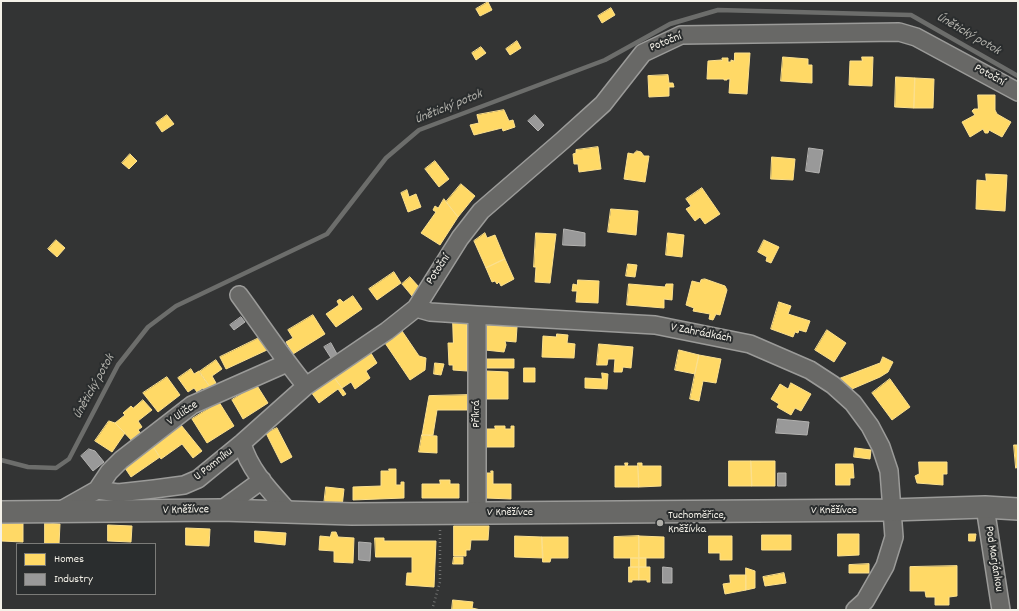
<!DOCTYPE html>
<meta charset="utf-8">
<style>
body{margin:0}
#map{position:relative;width:1019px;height:611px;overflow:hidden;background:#333434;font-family:Dekko,sans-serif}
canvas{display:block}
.frame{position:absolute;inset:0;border:2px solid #f4f1e8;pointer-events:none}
.legend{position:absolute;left:16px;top:543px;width:140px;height:52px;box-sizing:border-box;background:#2a2d2e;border:1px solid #7b7b78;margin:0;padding:5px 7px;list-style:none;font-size:12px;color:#f4f1e8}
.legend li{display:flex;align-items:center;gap:8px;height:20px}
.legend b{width:20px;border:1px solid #7b7b78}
</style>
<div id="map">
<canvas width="1019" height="611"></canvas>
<div class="frame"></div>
<ul class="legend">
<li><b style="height:11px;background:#ffd966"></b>Homes</li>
<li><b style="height:11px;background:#999"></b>Industry</li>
</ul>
</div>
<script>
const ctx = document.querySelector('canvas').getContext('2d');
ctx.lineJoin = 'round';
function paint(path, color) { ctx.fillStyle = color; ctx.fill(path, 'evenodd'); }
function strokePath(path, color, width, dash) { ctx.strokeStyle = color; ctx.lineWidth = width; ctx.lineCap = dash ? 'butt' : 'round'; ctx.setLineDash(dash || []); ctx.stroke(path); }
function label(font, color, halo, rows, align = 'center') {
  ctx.font = font + ' Dekko,sans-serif'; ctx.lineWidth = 4; ctx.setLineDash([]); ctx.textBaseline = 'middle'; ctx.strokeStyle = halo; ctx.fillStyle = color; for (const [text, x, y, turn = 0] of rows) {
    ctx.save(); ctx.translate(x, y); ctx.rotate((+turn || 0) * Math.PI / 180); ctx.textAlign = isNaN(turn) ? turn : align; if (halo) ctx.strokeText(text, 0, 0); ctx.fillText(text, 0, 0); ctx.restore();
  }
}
const homes = new Path2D(`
 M488 2 492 10 480 16 476 9Z
 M611 8 615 15 602 23 598 16Z
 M517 41 521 48 510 55 506 49Z
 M481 47 486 53 476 60 472 53Z
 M735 53H750L747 94 729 93 730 79H727V80H724V79H707L708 61 721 60 722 61V58H728V62H731V60L734 61Z
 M783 57 808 59V65H812V83L781 81Z
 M862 57H873L872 86 849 85 850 61H862Z
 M668 75 669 83H673L674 87H669V96L649 97 648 76Z
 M896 77 915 78 914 108 895 107Z
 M915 78 934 79 933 108H914Z
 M978 95H995V110L997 114 1011 122 1002 137 989 130 988 133H985L983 129 970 137 962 122 975 115 972 111 974 109H978Z
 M504 110 509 121 513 120 515 127 503 131 502 128 474 135 470 125 479 123 477 115Z
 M167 115 174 124 162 132 156 123Z
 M598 147 601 169 579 172 578 164H574L573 154 576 153V150Z
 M637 151 641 152 644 156H649L645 182 624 179 628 153 633 154Z
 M130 154 137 161 129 169 122 163Z
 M772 157 795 159 793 180 771 179Z
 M435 161 449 179 439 187 425 169Z
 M986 174 1007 175 1005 211 976 209 977 180 986 181Z
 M461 184 475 196 458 217 446 202Z
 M702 188 720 214 705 224 700 217 695 221 686 209 691 206 686 199Z
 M407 190 409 197 416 194 421 207 408 212 401 193Z
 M444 199 458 217 440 245 421 233 436 212 433 210 435 206 438 208Z
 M611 209 638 211 636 235 608 232Z
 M485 233 487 238 495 235 505 259 486 268 474 241Z
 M536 233 556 234 550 283 535 282 536 267H534Z
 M668 233 684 235 682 257 666 255Z
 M56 240 65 248 57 257 48 249Z
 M764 240 779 247 771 263 766 261 767 257 758 252Z
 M505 259 514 279 501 286 499 282 497 284 495 281 492 282 486 268Z
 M628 264 637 265 635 277 626 276Z
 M394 272 401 283 377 300 369 289Z
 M410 277 419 287 412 296 402 284Z
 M705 279 725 286 727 290 720 315 716 314 713 320 709 319 710 314 693 311 694 308 686 305 692 281 700 283 701 280Z
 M578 280 599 281 598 303 576 302 577 291H572L573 284 577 285Z
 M629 284 665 287 666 284H673L672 300 664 299V308L627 305Z
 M353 296 362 309 336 327 326 314 339 305 337 301 340 299 343 302Z
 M779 302 791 306 788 314 810 321 806 332 799 330 798 333 795 332 793 337 771 329Z
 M313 315 325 334 293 354 286 342 293 338 288 330Z
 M453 322 467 323V371L453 370V365H449L448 343H453Z
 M486 325 517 327 516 342 505 341 506 345 504 352 485 350Z
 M400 328 419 356 426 358 425 370 410 380 383 340Z
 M827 330 846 343 834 362 815 350Z
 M557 334 568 335 567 343 575 344 574 358 542 357 543 336 556 337Z
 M261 337 267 350 226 369 220 357Z
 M599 344 633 347 631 368 623 367 622 372H614L615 359H608L607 365H597Z
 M369 350 377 363 366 371 370 378 355 389 351 382 342 388 333 376Z
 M679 350 699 355 695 374 675 370Z
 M699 355 721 359 716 383 703 381 699 401 690 399Z
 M883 357 893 362 888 372 880 377 852 389 853 390 838 379 880 363Z
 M486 359H514V368H486Z
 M216 360 222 369 212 376 216 383 210 387 199 372Z
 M435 363 444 364 441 375 434 374Z
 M524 368H535V382H524Z
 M191 369 194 374 199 371 213 391 207 394 203 388 197 392 194 388 188 392 178 378Z
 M486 371 508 372V399H486Z
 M602 373 608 374 607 389 585 388V378L602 379Z
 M333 376 346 394 343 396 338 389 319 403 311 392Z
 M167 377 180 395 158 412 143 393Z
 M890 379 910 407 892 420 872 393Z
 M791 383 811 394 801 411 795 408 791 415 777 407 779 404 771 399 780 384 788 389Z
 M256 384 268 403 243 419 232 400Z
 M468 395 467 410H437L433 435H422L429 396Z
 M143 400 152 410 138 421 142 427 138 430 143 436 135 444 115 423 125 415 123 413 131 406 133 408Z
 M219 402 234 426 207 443 192 419Z
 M109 421 115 423 125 433 112 452 95 441Z
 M181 425 202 451 193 458 182 444 161 459 152 445Z
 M495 426H505V429H511V426H514V447H486V429H495Z
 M277 428 292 457 281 463 266 433Z
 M422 435 437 436V453L419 452Z
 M152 445 160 457 131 477 123 465Z
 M1014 445H1018V467L1016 468Z
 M855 448 871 450 870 459 854 457Z
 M729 461H751L752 486H729Z
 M751 461H775V486H752Z
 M919 462H947V474H943V485L917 483 915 476 919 474Z
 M625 463H628L627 466H638L639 487H615V466H625Z
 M638 463H642V466H661V486L639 487Z
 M836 464H853L854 478H850V485H836Z
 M389 469H396V485H401V482H404V498L353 500V487L381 486V471H389Z
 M491 471H493V484H511V499L486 498V473H491Z
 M440 480H450V484H459V498H422V484H440Z
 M326 487 344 489 342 507 324 505Z
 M1 522 23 523V542L1 541Z
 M45 523 60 524 59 544H45Z
 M108 525 132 526 131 542 108 541Z
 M454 526H489L488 540H471L470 550H466V556H454Z
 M186 528 210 529 209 546 186 545Z
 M255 531 286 533 285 545 255 542Z
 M332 532H336L338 537 354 538 353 563 334 562V551L319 550 320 536 330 537Z
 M838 534H859V555L838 556Z
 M969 534H976L975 541H969Z
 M762 535H791V550H762Z
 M515 536 542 537 543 558 515 557Z
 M639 536 664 537V558H639Z
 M639 536V558H614V537Z
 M709 536H732V560H720V553H709Z
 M542 537H568V558H551L550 562H543Z
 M375 538H384V541H436L434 587 406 585 407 573H412V557H376Z
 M454 557H463V564H453Z
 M631 558H639V567H631Z
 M639 558H646V567H639Z
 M869 564V573H849V565Z
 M957 566V596L949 597V605H935V597H926L925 591H910V567Z
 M629 567H639V580H632V582H629Z
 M639 567H650V582H647V580H639Z
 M746 568 755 571V588L746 590Z
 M784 573 786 583 765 586 763 577Z
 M730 575H746V590L725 594 723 584 730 583Z
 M453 600 473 602 472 608 481 610H452Z`);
paint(homes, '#ffd966');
strokePath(homes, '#fce08d', 1);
const industry = new Path2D(`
 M535 115 544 125 538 131 528 121Z
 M809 148 823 150 819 173 806 171Z
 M564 229 585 233V246L563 245Z
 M241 317 245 322 234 330 230 325Z
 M331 343 337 354 331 358 324 347Z
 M778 419 809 422 807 435 776 433Z
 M89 449 95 451 104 462 93 471 81 456Z
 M778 473H786V486H778Z
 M359 542 371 543 370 561 359 560Z
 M663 567 672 568V583H663Z`);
paint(industry, '#999');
strokePath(industry, '#b4b3b1', 1);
strokePath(new Path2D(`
 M1 460 28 467 56 468 69 459 118 365 148 327 176 306 327 234 386 158 419 130 605 60 670 24 718 10 911 15 1018 76`), '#6c6d6b', 4.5);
const minor = new Path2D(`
 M239 295C261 325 282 357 306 386L387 331 416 308 460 238 481 211 562 141 603 104 643 53 681 35 899 32 916 37 1018 92
 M416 308 430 312 477 315 655 325 750 344 810 370 833 385 853 403 870 426 881 447 889 471 894 537 885 566 865 601 855 610
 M477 315V514
 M242 443C249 470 271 492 289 512
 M97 490 109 472 121 460 192 405 287 363
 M985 507 1001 610
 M221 510 262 480
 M58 512 97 490 118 493 154 489 184 485 198 479 242 443 306 386`);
const tertiary = new Path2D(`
 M1 512 221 510 352 514 891 510 985 507 1018 509`);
strokePath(minor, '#9b9b99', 20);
strokePath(tertiary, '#9b9b99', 24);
strokePath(new Path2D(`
 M432 610 440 582V530`), '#6f706f', 2.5, [1, 3]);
strokePath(minor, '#686866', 17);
strokePath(tertiary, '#686866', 21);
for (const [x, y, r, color] of [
 [660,523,4,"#b0afa9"]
]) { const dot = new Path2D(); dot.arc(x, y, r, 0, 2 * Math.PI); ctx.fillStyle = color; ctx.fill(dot); strokePath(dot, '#2a2d2e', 1.5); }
label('12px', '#f4f1e8', '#2a2d2e', [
 ["Potoční",666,43,-22],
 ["Potoční",989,76,29],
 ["Potoční",439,270,-56],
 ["V Zahrádkách",701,334,11],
 ["V Uličce",183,414,-34],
 ["Příkrá",477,414,-90],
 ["U Pomníku",214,465,-38],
 ["V Kněžívce",186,511,-1],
 ["V Kněžívce",834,511],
 ["V Kněžívce",510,513],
 ["Pod Marjánkou",993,559,81]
]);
label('12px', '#f4f1e8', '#2a2d2e', [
 ["Tuchoměřice,",668,516],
 ["Kněžívka",668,530]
], 'left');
label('italic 13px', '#b3b2ac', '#2a2d2e', [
 ["Únětický potok",968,35,30],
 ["Únětický potok",449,108,-22],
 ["Únětický potok",95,387,-61]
]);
</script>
